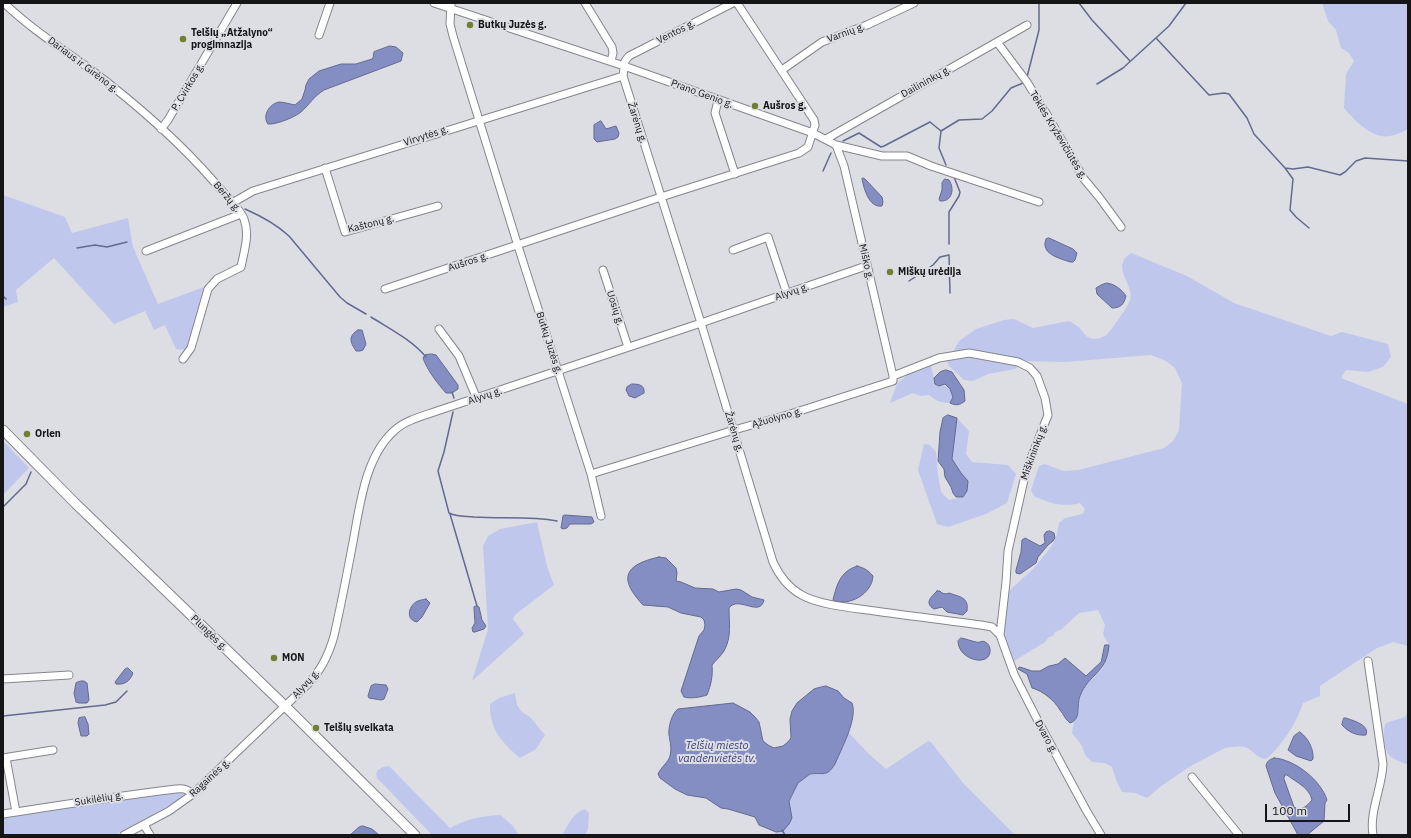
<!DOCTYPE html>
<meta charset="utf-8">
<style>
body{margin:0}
#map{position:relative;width:1411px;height:838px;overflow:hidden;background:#dddee4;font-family:"IBM Plex Sans",sans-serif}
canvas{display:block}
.frame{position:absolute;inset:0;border:4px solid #151517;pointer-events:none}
.scale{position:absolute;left:1265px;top:804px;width:85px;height:18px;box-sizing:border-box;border:2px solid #151517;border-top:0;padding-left:5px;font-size:12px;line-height:14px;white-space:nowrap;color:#151517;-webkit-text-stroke:3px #dddee4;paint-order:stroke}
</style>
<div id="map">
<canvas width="1411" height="838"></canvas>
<div class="frame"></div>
<div class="scale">100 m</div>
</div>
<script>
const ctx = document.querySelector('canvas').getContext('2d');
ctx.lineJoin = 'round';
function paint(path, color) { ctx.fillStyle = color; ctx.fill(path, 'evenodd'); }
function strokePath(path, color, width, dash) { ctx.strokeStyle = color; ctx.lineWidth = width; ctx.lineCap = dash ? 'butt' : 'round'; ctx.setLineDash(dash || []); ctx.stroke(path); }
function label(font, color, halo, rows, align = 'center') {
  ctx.font = font + ' "IBM Plex Sans",sans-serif'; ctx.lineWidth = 4; ctx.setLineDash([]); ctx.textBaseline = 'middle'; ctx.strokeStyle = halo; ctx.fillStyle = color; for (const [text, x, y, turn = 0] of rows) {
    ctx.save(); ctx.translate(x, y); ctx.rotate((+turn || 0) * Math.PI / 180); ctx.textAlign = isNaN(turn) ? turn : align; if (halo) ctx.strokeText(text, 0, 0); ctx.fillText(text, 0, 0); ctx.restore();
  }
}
paint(new Path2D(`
 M1322 3H1408V129C1402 133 1388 138 1381 136 1367 133 1353 119 1344 108L1346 74 1354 61 1349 53 1341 48 1336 30 1328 21Z
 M3 195 65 217 72 233 128 218 133 247 158 304 204 287 192 339 186 350 176 349 165 325 154 330 145 311 114 324 54 258 16 290 18 302 3 307Z
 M1131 253 1187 276 1234 303 1331 336 1342 332 1388 344 1391 357 1383 367 1368 372 1346 370 1341 378 1408 404V646L1393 642 1377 648 1320 686V696L1303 703C1297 722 1282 746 1266 759 1257 758 1255 752 1247 748 1242 745 1231 747 1225 748L1189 767 1160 787 1147 798 1135 793 1122 792 1116 780 1112 767 1105 763 1092 762 1085 755 1082 746 1072 733 1074 721 1079 710V697L1087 684 1103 668 1108 655 1109 645 1103 634 1105 625 1098 610 1079 613 1062 629 1055 632 1053 636 1049 637 1045 642 1014 661 1012 659 1002 633 1005 596 1011 589 1034 568 1051 547 1056 538 1059 523 1065 518 1083 514 1085 509 1080 503C1062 508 1052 503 1035 497L1031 490 1039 466 1045 464 1063 471 1078 470 1164 448 1173 441 1179 430 1182 383 1175 368 1166 361 1151 355 1065 362 1024 361 1015 369 988 374 973 381 964 380 949 366 947 362 959 341 976 329 1004 320 1014 319 1033 328 1069 321C1072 323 1075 324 1077 326 1082 329 1085 337 1090 338 1095 340 1101 338 1105 336 1109 334 1129 305 1130 300 1135 284 1109 267 1131 253Z
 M931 365 935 384C946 384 949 387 953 397L950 403C941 403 936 401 929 395L921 396 913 393 890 403 897 384 907 375Z
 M957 418 969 431 966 454 972 462 1008 465 1016 474 1007 503 986 514 948 527 937 524 918 470 924 444 930 445 936 452 938 475 941 492 949 500 963 497 967 491 968 481 961 473 952 459Z
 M3 441 29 468 3 495Z
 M537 522 547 566 554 585 516 614 513 619 524 634 472 681 488 629 483 546 488 536 500 529Z
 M515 693 517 705 521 711 531 718 545 735 536 749 520 758C502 743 489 728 490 704L499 698Z
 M1408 712V765C1402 762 1395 760 1390 756 1384 752 1382 729 1386 723L1405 717Z
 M848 732 869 754 886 769 928 741 931 742 963 783 1015 835H774L776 832 783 830 791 807 789 801 798 783 810 774H819L835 764Z
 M389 766 450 828C466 819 481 816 500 815L512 825 519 835H432L377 778 376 774 378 770 383 767Z
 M179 791 185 795 175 802 115 835H3V818Z
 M585 809 589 813 588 829 585 835H562C568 825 573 813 585 809Z`), '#c0c7ed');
const water = new Path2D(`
 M390 46 396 47 403 53 401 61 324 90C313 97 310 104 301 112 295 117 276 125 268 124 262 116 269 104 279 102 283 102 290 104 295 105L302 99 305 90 306 85 309 79 319 71 341 64H356L372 59 373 58 374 52Z
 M601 121 606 129 616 126 619 133 618 137 615 139 597 142 594 139V125Z
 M863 178 865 179 882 197 883 202 882 206C869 208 864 189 862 179Z
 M945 179 949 180C955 189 952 202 940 201L939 199 942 190V183Z
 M1049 238 1073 249 1077 253 1075 260 1073 262H1070C1059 258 1040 254 1046 239Z
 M1107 283C1115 284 1122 290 1126 296 1124 304 1121 308 1112 308L1097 294 1096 288 1101 285Z
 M358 330H362L366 344 363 350 360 351H356C350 342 348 336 358 330Z
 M432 354 436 355 458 385V389L452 393H446C438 384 427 370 423 358L425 355Z
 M946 370 952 372 964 390 965 401C960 405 956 406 950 403L953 397 950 389 945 384 939 386 935 384 934 378 940 372Z
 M632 384C639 384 645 385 644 393L635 398 629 396 626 390 627 387Z
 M948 415 957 418 952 459 961 473 968 481 967 491 963 497H956L953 493 951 487 945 477 944 469 938 461 940 432 943 418Z
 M565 515 592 517 594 522 591 524H570L567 528 563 529 561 528 563 516Z
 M1050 531 1054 533 1055 538 1053 541 1048 545 1038 557 1036 563 1020 574 1016 573V570L1021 552 1022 540 1025 538 1040 546 1045 543 1044 535 1046 532Z
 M659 557 666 558 676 568 677 573 676 581 681 582 695 588 713 589 719 592 736 589 741 590 752 597 764 600C760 618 738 595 729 608 729 622 732 637 724 651 721 656 716 660 712 665 713 676 711 685 707 695 701 697 691 699 684 697L681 691 699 636 704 630 705 625 704 620 701 617 681 613 668 607 643 605C618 578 624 565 659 557Z
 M857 566C864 568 868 570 873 576 872 594 849 607 833 600 837 584 840 572 857 566Z
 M937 591H940L942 593 946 594 949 593C960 597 969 597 967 611L963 615 947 612 942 607 934 609C924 603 931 597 937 591Z
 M426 599 430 603 422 617 417 622C406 620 408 607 416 602 419 600 422 600 426 599Z
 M477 606 479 607 482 620 486 626 484 629 475 632H473L472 628 475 623 474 609V607Z
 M961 638C967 639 971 641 976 642 980 643 982 640 985 642 988 643 990 647 990 649 992 668 958 661 958 641Z
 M1105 645H1109C1107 674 1089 673 1080 696 1076 705 1082 719 1070 723 1065 719 1064 715 1060 710 1054 700 1043 691 1032 688L1027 674 1018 669V668L1020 667 1032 671H1040L1049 666 1058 664 1065 658 1086 676 1101 662Z
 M128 668 133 673C130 681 125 685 116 684L115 682 125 669Z
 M81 681H84L87 683 89 700 87 703H79L76 702 74 693 76 683Z
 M375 684 386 685 388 689 384 699 381 700 369 698 368 696 371 686Z
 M826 686 838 691 844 698 852 703C858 719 841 749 835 764 826 778 824 772 810 774L798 783 789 801 792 818 789 824 783 831 776 832 759 825 755 817 728 809 721 808 706 798 687 795 675 789 660 778 658 774C661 767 668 763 670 756 672 748 670 742 669 735 668 727 672 713 678 709L733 703 750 712 755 717 759 722 763 741 768 745 774 748 783 746 788 742 791 738 790 719 792 711 797 703 814 689Z
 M85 717 88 724 89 734 87 736H81L78 723 79 718Z
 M1344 718H1346C1354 721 1370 725 1366 735 1357 736 1348 732 1342 725Z
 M1300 732C1308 738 1314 749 1313 759L1311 761 1296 756 1288 750 1294 736Z
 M1274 758C1294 759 1321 780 1327 800L1325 803 1324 821 1307 835H1298L1275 793 1266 766C1267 761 1269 760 1274 758ZM1285 775H1287C1296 782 1310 788 1312 800 1307 806 1301 812 1294 807L1284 779Z
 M363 826 372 829 379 835H350L359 827Z`);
paint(water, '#858ec3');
strokePath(water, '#636a8f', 1);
strokePath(new Path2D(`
 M1079 3 1092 20 1130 61
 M1156 38 1209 95 1224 93 1229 94 1247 118 1254 134 1285 168 1293 179 1290 210 1296 217 1309 228
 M1027 77 1039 30V3
 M1097 84 1123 68 1169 26 1186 3
 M843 141 859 133 881 147 884 146 930 122 941 131
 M946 165 939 148 941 131 959 120 982 119 992 111 1011 88 1023 83
 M1285 168 1293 169 1308 167 1340 175 1345 172 1356 161 1365 158 1408 161
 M823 171 831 153
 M245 209C261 216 276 224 289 236L340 297 347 303 366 314
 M949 244V212L959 196 960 192 954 177
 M77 248 95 245 107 247 127 242
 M909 281 933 265 940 257 949 255 950 293
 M3 296 6 299
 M371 317C390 329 412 340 426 357
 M452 392 454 398
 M453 412 444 452 438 471 449 513C456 517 466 516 474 517 501 519 530 516 557 521
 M3 507 26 484 31 472
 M450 514 477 606
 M3 716 105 705 116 702 127 691
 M782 830 785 835`), '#636a8f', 1.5);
const minor = new Path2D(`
 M4 3C30 28 61 48 90 69 135 103 179 141 216 184 223 192 241 210 244 219 250 235 244 251 241 267L217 279 208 289 191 348 183 359
 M434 3 624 66 813 133 836 145 882 156H907L931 166 1039 202
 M451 3 450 24 453 36 518 246 591 474 601 516
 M585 3 612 47 613 53 611 61
 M733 3 629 56 625 61 623 76 701 323 773 562C779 575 788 587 800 594 817 605 854 608 875 611 910 616 945 620 981 625L992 627 1000 635
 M319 35 330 3
 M997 42 1027 82 1046 113 1084 179 1099 197 1121 227
 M782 70 822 42 867 25 914 3
 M718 100 715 113 735 174
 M161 129 168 120 237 3
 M826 139 1027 25
 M325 168 345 232 438 206
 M232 203 253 191 623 76
 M733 250 768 237 787 294
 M146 251 241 214
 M603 270 628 347
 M385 289 661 197 799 153 808 147 815 125 814 120 737 3
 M439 329 459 356 477 399
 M893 376 939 358 969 353 1018 362 1030 368 1037 376 1045 398 1048 415 1026 471 1008 551 1006 582 1000 635 1014 674 1038 721 1086 810 1101 835
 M591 474 734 430 787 415 893 381V376L844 166 836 145
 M1368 661 1383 764C1382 788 1369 812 1373 835
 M3 679 69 675
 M3 758 53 750
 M6 758 16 812
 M1192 777 1239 835
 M3 814C61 805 118 796 176 789 183 788 187 789 193 794
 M144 825 150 835
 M124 835 169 811 193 794 307 685C321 671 329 654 334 636 341 605 347 574 353 542 360 505 365 456 395 430 406 420 423 416 437 411L701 323 866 266`);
const major = new Path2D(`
 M3 430 75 503 286 707 415 835`);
strokePath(minor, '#85868b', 9);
strokePath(major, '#85868b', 11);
strokePath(minor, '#fff', 7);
strokePath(major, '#fff', 9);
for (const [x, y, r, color] of [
 [470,25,4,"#6f802f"],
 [183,39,4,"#6f802f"],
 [755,106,4,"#6f802f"],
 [890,272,4,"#6f802f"],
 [27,434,4,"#6f802f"],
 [274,658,4,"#6f802f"],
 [316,728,4,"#6f802f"]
]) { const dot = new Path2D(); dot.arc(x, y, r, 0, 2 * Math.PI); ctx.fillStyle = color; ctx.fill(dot); strokePath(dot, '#dddee4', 1.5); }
label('bold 10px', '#151517', '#dddee4', [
 ["Butkų Juzės g.",478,25],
 ["Telšių „Atžalyno“",191,33],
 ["progimnazija",191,45],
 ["Aušros g.",763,106],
 ["Miškų urėdija",898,272],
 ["Orlen",35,434],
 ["MON",282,658],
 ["Telšių sveikata",324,728]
], 'left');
label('10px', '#151517', '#dddee4', [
 ["Ventos g.",676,32,-27],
 ["Varnių g.",846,33,-20],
 ["Dariaus ir Girėno g.",83,65,37],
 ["Dailininkų g.",926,82,-29],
 ["P. Cvirkos g.",188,87,-59],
 ["Prano Genio g.",702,94,20],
 ["Žarėnų g.",637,123,72],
 ["Teklės Kryževičiūtės g.",1058,135,59],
 ["Virvytės g.",426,136,-18],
 ["Beržų g.",227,197,50],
 ["Kaštonų g.",371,224,-14],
 ["Aušros g.",468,262,-18],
 ["Miško g.",866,262,77],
 ["Alyvų g.",792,292,-19],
 ["Uosių g.",615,308,72],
 ["Butkų Juzės g.",549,343,72],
 ["Alyvų g.",485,396,-19],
 ["Ąžuolyno g.",777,418,-16],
 ["Žarėnų g.",734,432,73],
 ["Miškininkų g.",1034,452,-70],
 ["Plungės g.",209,633,44],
 ["Alyvų g.",306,684,-48],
 ["Dvaro g.",1046,737,62],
 ["Ragainės g.",210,778,-43],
 ["Sukilėlių g.",99,799,-9]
]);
label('italic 11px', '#383d7f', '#dddee4', [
 ["Telšių miesto",717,746],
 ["vandenvietės tv.",717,759]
]);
</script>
